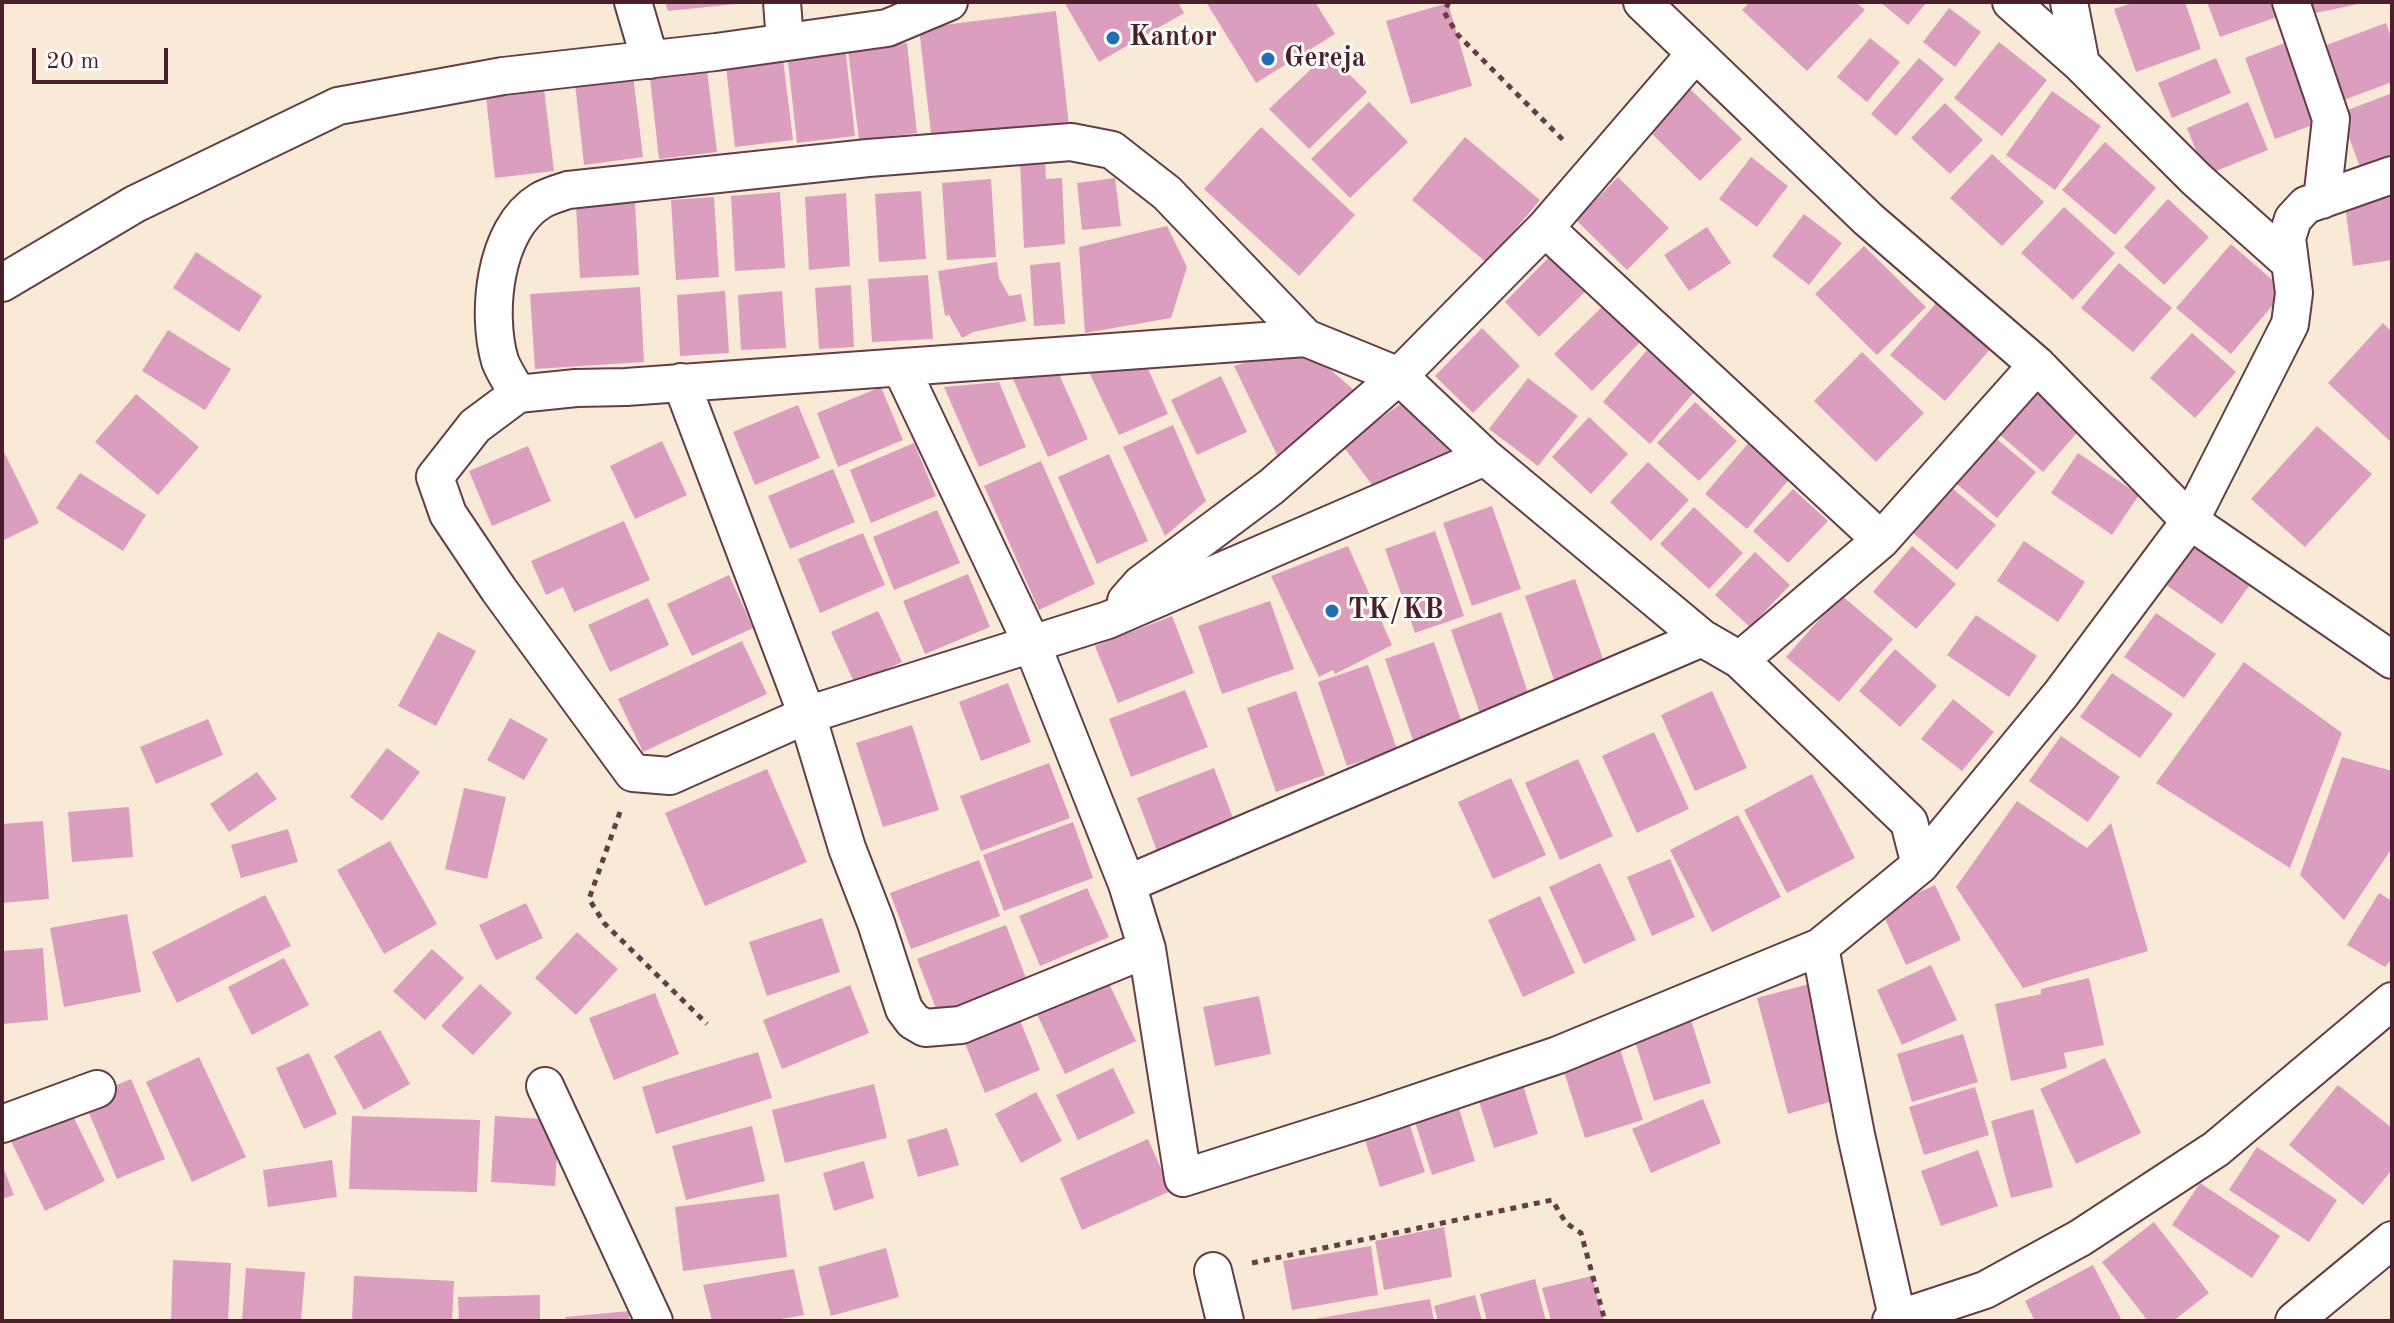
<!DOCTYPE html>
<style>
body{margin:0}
#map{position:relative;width:2394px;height:1323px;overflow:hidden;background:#f8ead7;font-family:"Old Standard TT",serif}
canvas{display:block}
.frame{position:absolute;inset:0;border:4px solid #4a1f2b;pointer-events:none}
.scale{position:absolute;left:32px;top:48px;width:136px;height:36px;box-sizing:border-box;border:4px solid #4a1f2b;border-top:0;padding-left:10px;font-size:24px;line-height:28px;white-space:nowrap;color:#4a1f2b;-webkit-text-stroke:6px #fdfcf7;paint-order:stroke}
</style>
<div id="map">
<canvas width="2394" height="1323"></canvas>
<div class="frame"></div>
<div class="scale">20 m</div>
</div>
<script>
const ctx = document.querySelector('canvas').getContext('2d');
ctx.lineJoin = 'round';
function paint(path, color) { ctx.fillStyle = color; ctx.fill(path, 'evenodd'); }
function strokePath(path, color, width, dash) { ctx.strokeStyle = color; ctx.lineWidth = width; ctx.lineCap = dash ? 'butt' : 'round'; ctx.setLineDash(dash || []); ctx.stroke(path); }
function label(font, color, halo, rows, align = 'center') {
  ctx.font = font + ' "Old Standard TT",serif'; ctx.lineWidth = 6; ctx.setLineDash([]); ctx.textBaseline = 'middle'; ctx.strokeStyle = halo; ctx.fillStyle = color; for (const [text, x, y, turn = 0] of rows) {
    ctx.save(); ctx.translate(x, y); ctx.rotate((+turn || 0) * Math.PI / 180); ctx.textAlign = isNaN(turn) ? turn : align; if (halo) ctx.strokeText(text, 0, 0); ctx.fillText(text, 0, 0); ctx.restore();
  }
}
paint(new Path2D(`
 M665 2H736V4L668 11Z
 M1064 2H1178L1184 13 1099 62Z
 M1206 2H1315L1335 34 1256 83Z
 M1750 2H1856L1865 10 1807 71 1742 10Z
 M1880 2H1927L1908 25Z
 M2135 2H2185L2201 49 2136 72 2114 9Z
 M2207 2H2271L2277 17 2220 37Z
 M2303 2H2363V3L2306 15Z
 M1448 3 1472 86 1411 104 1386 21Z
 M1949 8 1981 32 1955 67 1923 42Z
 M1056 11 1069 125 932 142 919 28Z
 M2386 23 2392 40V82L2344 100 2324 46Z
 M1870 38 1900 62 1867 102 1837 77Z
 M2290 41 2321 122 2275 139 2245 58Z
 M1999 42 2047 80 2002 136 1954 98Z
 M907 43 917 133 859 140 848 50Z
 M845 46 855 136 797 143 787 53Z
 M782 51 793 140 735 147 725 58Z
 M1328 53 1367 92 1309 149 1269 109Z
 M1919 58 1944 79 1896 136 1871 114Z
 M2216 58 2231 93 2172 118 2158 83Z
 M706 62 717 152 659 159 649 69Z
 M632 67 643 157 584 165 574 74Z
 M543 81 554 171 495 178 485 88Z
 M1690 89 1742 139 1700 181 1649 131Z
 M2052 91 2101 126 2055 190 2006 155Z
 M2392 93V155L2360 167 2340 113Z
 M1369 102 1408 142 1350 198 1311 159Z
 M2248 102 2268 150 2206 175 2187 128Z
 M1945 103 1983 140 1950 174 1911 138Z
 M1261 127 1355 215 1299 276 1204 189Z
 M1465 137 1540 200 1487 263 1412 200Z
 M2105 142 2156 188 2115 235 2062 190Z
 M1992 154 2044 202 2002 246 1950 198Z
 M1751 157 1788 186 1757 227 1719 199Z
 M1045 158 1046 179 1062 178 1065 244 1024 248 1020 160Z
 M1618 177 1669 228 1627 270 1576 220Z
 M1115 178 1121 226 1082 230 1077 183Z
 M991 179 996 257 947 260 942 183Z
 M921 191 926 259 879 262 875 194Z
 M780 192 785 268 735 271 731 196Z
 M846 193 850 266 809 270 805 197Z
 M2392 196V260L2353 266 2345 204Z
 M714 197 719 277 676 280 671 200Z
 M2168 199 2209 237 2164 285 2124 247Z
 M635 202 639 275 580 278 576 205Z
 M2064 207 2115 253 2073 300 2021 253Z
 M1804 214 1842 243 1809 285 1772 256Z
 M1167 226 1187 267 1171 318 1085 333 1079 247Z
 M1707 227 1731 263 1689 291 1664 255Z
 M2231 244 2285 291 2231 354 2176 308Z
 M1864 246 1926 307 1877 355 1815 294Z
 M196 252 262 296 239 332 173 288Z
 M1550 256 1586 291 1539 337 1505 302Z
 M997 262 999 278 1009 296 1021 294 1026 321 973 332 962 338 949 315 945 316 938 271Z
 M1060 262 1065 324 1034 326 1030 265Z
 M2119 263 2172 308 2133 352 2081 308Z
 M928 275 933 339 872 342 868 279Z
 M851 285 854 347 819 349 815 288Z
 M640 287 644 362 535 369 530 294Z
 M725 291 729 353 680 356 677 295Z
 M782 291 786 348 741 350 738 295Z
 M1609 300 1646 336 1592 391 1554 354Z
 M1939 300 1993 346 1945 401 1890 355Z
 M2383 323 2392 332V443L2328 383Z
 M1482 328 1520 366 1473 413 1435 376Z
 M168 330 231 369 205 410 142 371Z
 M2192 333 2236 372 2195 418 2150 378Z
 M1653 343 1701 384 1650 444 1603 402Z
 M1302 345 1362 397 1277 455 1234 366Z
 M1862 352 1924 413 1876 462 1814 401Z
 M1145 362 1168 414 1119 435 1089 372Z
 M1058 372 1088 439 1048 457 1013 379Z
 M1221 376 1247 432 1197 455 1171 400Z
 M1528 378 1578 416 1538 466 1489 429Z
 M999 382 1026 447 979 467 944 387Z
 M881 387 903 440 838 467 817 413Z
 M2039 389 2082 427 2043 472 1999 434Z
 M136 394 199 447 158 495 95 442Z
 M1403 402 1449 451 1376 490 1343 446Z
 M1695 402 1737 441 1699 481 1657 443Z
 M798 405 820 458 755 485 733 432Z
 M1589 417 1628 454 1591 494 1552 457Z
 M1173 425 1206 501 1165 536 1123 447Z
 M2317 426 2372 474 2305 547 2251 499Z
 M1756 434 1797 470 1747 529 1705 494Z
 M1991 434 2036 472 1997 518 1952 480Z
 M662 441 687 495 635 519 610 466Z
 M914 443 936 496 871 523 850 470Z
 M528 446 551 501 492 526 469 471Z
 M2 448 39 523 2 541Z
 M2078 453 2139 495 2112 535 2051 493Z
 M1109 454 1148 541 1097 564 1058 477Z
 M1041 461 1095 584 1039 610 984 486Z
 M1648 462 1689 500 1651 541 1610 502Z
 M833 469 855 522 790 549 768 496Z
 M80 473 146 515 123 551 56 508Z
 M1952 488 1996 525 1957 570 1913 533Z
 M1793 489 1828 521 1788 563 1753 531Z
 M1492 506 1521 589 1472 606 1443 523Z
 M1694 507 1743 553 1709 589 1660 544Z
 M937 510 960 563 894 590 873 537Z
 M624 521 650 580 574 612 563 587 546 595 531 561Z
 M1435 531 1464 616 1415 633 1385 549Z
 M863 533 885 585 820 613 798 559Z
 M2195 538 2254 579 2222 624 2162 582Z
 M2024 541 2085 582 2058 622 1997 581Z
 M1348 546 1392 645 1335 674 1333 670 1319 677 1271 576Z
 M1912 546 1956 584 1916 629 1873 592Z
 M1755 552 1790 585 1750 627 1715 595Z
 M968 574 990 627 925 654 903 601Z
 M729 575 753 628 692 656 667 604Z
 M1575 579 1604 662 1554 680 1525 596Z
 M1841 595 1893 639 1839 702 1786 657Z
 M648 598 669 645 610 672 588 625Z
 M1270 601 1294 669 1222 694 1198 626Z
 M878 611 902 662 855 684 831 632Z
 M1501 612 1529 696 1480 713 1451 630Z
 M2156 613 2216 654 2184 698 2124 657Z
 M1976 615 2037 656 2009 697 1947 655Z
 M1172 616 1194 673 1118 703 1095 646Z
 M438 632 476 651 436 726 398 706Z
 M742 641 767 694 643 752 618 699Z
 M1434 642 1463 726 1414 743 1385 659Z
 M1895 649 1937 686 1900 727 1859 691Z
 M2244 662 2342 733 2290 868 2156 783Z
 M1368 665 1397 749 1347 766 1318 682Z
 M2112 673 2173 714 2140 758 2080 717Z
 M1008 683 1031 742 981 761 959 702Z
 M1185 690 1208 747 1131 777 1109 719Z
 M1296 691 1325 775 1276 792 1247 708Z
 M1712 691 1747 768 1695 791 1661 715Z
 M1953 699 1994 732 1962 771 1921 739Z
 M510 718 548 739 524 780 487 760Z
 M208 719 223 755 156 784 140 747Z
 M912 725 939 810 883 827 856 743Z
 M1654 732 1689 809 1637 833 1602 756Z
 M2061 736 2120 777 2088 822 2029 781Z
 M387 748 420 772 382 821 350 797Z
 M2342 757 2392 771V848L2344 920 2300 875Z
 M1578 759 1613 836 1560 860 1525 783Z
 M1049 763 1070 818 981 851 960 796Z
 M1214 768 1236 826 1159 856 1137 798Z
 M767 769 807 862 705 906 665 813Z
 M257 772 277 799 229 832 210 804Z
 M1812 774 1855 858 1787 893 1744 810Z
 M1511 778 1546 855 1493 879 1458 802Z
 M464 788 506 797 487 879 445 869Z
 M2017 801 2087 848 2111 823 2148 951 2023 988 1956 887Z
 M129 807 133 857 72 862 68 812Z
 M1738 815 1781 897 1712 932 1670 850Z
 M43 821 49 899 2 903V824Z
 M1073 822 1093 878 1004 911 983 855Z
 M288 829 298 862 241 878 231 845Z
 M390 841 437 924 384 954 337 870Z
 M1670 859 1695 917 1652 936 1627 877Z
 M979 860 1000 916 911 949 890 893Z
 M1600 863 1636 940 1584 964 1549 887Z
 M1935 885 1961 940 1906 965 1881 910Z
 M1087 888 1109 937 1040 966 1019 916Z
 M2379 893 2392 901V959L2385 967 2347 945Z
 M265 895 291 946 177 1003 152 952Z
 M1540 896 1575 973 1523 997 1488 920Z
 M526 903 543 938 496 960 479 925Z
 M127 914 141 992 64 1007 50 928Z
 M822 918 840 972 767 996 749 942Z
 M1006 925 1027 981 938 1014 917 959Z
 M577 932 618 969 576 1015 535 978Z
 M43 948 48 1020 2 1024V951Z
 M432 949 464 978 425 1020 393 991Z
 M284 958 309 1005 252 1035 228 987Z
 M1931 965 1957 1020 1902 1045 1877 990Z
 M2089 978 2104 1045 2064 1053 2067 1068 2011 1081 1995 1004 2041 994V989Z
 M1107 979 1136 1041 1065 1074 1036 1012Z
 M480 984 512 1013 473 1055 441 1026Z
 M1809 984 1840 1099 1788 1114 1757 998Z
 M850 985 869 1033 782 1069 763 1020Z
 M655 993 679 1054 614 1080 589 1018Z
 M1259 996 1271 1054 1215 1066 1203 1007Z
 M1017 1013 1040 1070 985 1093 962 1036Z
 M1690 1017 1711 1083 1654 1101 1633 1035Z
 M380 1030 410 1084 364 1110 334 1056Z
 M1963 1034 1978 1082 1912 1102 1897 1054Z
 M1618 1043 1643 1120 1585 1138 1561 1062Z
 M758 1052 772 1098 656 1134 642 1087Z
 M309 1053 337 1114 304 1129 276 1068Z
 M199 1057 246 1157 192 1182 146 1082Z
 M2105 1058 2141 1133 2076 1164 2040 1089Z
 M1113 1068 1135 1113 1078 1140 1056 1095Z
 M1520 1075 1538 1134 1494 1148 1475 1089Z
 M131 1079 165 1159 117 1179 83 1099Z
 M874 1084 887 1138 785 1163 772 1110Z
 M2338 1085 2392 1128V1170L2363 1205 2289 1145Z
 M1975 1087 1989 1135 1924 1155 1909 1107Z
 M1036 1092 1062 1141 1021 1163 995 1114Z
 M1703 1099 1721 1143 1651 1173 1632 1129Z
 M1457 1102 1475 1161 1432 1175 1413 1116Z
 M67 1104 105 1181 45 1211 7 1133Z
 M2033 1109 2053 1187 2011 1198 1991 1121Z
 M1406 1113 1425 1172 1380 1187 1361 1127Z
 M352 1116 480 1120 477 1192 349 1189Z
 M495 1116 559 1120 555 1186 491 1182Z
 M752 1126 765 1181 686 1200 672 1146Z
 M947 1128 959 1165 918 1177 907 1140Z
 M1148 1139 1171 1191 1082 1230 1060 1178Z
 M2257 1147 2337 1200 2309 1242 2229 1190Z
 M1978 1150 1998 1206 1941 1226 1921 1171Z
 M332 1160 337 1197 268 1207 263 1170Z
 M864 1161 874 1198 834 1211 823 1173Z
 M2 1164 14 1195 2 1199Z
 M2200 1183 2280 1236 2252 1278 2172 1225Z
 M779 1194 787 1257 683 1271 675 1207Z
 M2154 1222 2209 1293 2173 1321H2148L2102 1262Z
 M1444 1227 1452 1277 1384 1290 1375 1241Z
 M1371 1246 1378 1295 1292 1310 1283 1261Z
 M886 1248 899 1297 831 1316 818 1267Z
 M173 1260 231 1263 228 1321H171Z
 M2093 1265 2122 1321H2035L2025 1301Z
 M246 1268 305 1272 301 1321H242Z
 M794 1269 804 1315 770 1321H712L703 1285Z
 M354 1276 454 1281 452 1321H352Z
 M1592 1276 1604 1321H1551L1542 1288Z
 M1535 1279 1546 1321H1487L1480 1294Z
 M540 1295V1321H459L458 1297Z
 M1475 1295 1482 1321H1438L1434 1306Z
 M1430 1299 1434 1321H1315V1319Z
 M629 1311V1321H566L565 1317Z`), '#db9ebe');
const minor = new Path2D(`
 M633 2 650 60
 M782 2 785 41
 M1642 2 1868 219 2037 365 2190 521 2392 660
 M2011 2 2081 64 2196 179 2288 261
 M2069 2 2081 64
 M2291 2 2331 119 2322 200
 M1545 228 1695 54
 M2 283 135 204 338 106 503 76 716 52 887 28 949 2
 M1306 338 626 387 576 388 518 394C512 383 504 372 500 361 486 314 494 229 540 201 548 196 559 193 568 190L868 158 1071 142 1112 150 1167 193 1306 338 1399 376 1485 457 1702 638 1740 660 1909 822 1920 865 2061 694 2190 521 2290 324 2294 293 2287 238 2293 219 2306 205 2392 175
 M901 368 1031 642 1127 884 1147 949 1183 1178 1369 1119 1558 1055 1820 947 1920 865
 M681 382 807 715 847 848 876 923 904 1009 913 1021 925 1028 961 1025 1147 949
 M518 394 475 426 435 477 448 514 499 590 633 773 670 776 807 715 1108 620 1485 457
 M1126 601 1141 584 1271 487 1399 376 1545 228 1881 540
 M1740 660 1881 540 2037 365
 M1127 884 1702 638
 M1820 947 1856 1135 1898 1321
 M545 1086 654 1321
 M2 1124 97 1089
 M1213 1271 1225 1321
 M1891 1321 1985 1290 2080 1238 2216 1149 2392 1001
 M2294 1321 2392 1240`);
strokePath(minor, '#643d45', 40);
strokePath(new Path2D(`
 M1449 2 1444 12 1458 35 1566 143
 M620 812 589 899 604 923 707 1024
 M1252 1263 1552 1200 1566 1223 1581 1233 1605 1321`), '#643d45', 5, [6, 6]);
strokePath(minor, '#fff', 36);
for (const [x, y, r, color] of [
 [1113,38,8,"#1f6fb2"],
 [1268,59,8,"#1f6fb2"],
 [1332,611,8,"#1f6fb2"]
]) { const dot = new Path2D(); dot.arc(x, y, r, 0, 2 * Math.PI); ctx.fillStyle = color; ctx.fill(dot); strokePath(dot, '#fdfcf7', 3); }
label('bold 28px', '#4a1f2b', '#fdfcf7', [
 ["Kantor",1129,38],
 ["Gereja",1284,59],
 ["TK/KB",1348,611]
], 'left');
</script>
